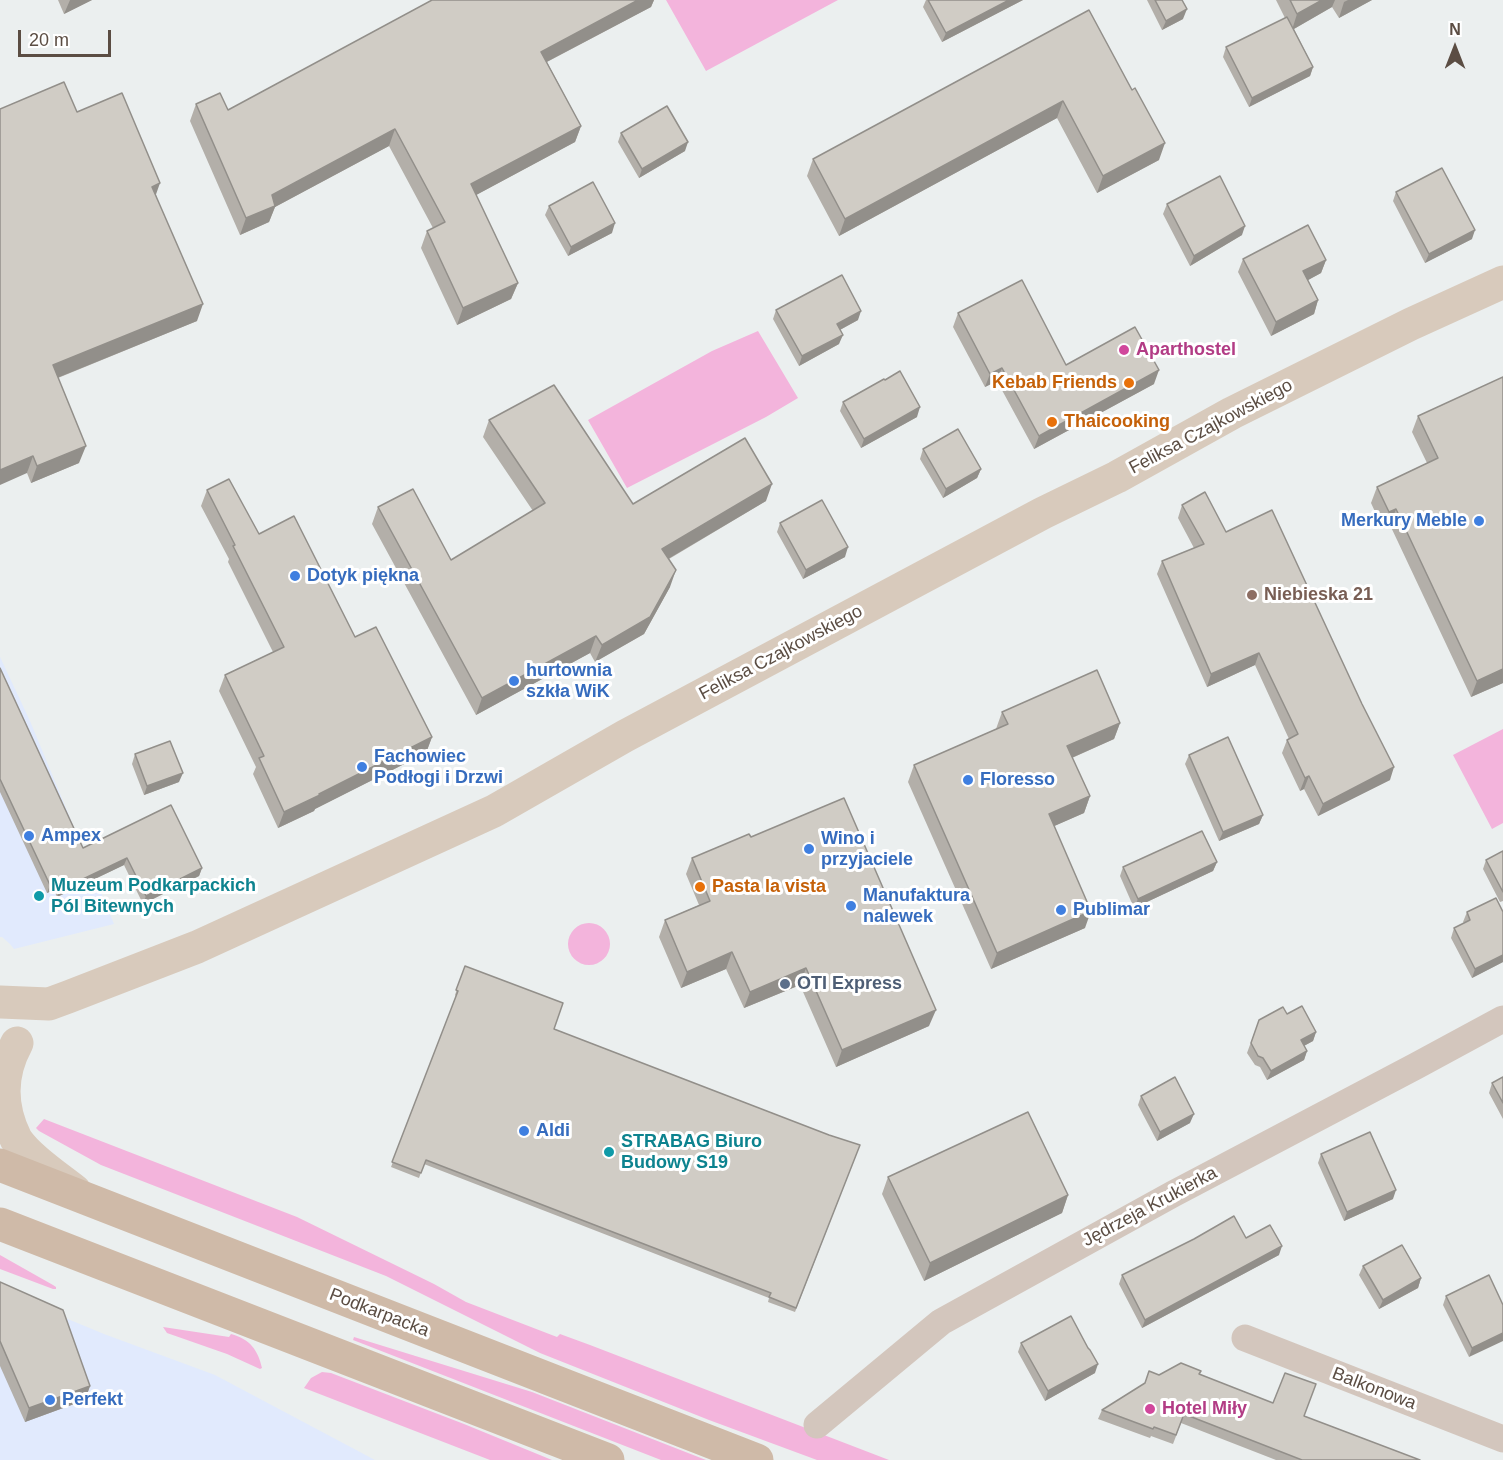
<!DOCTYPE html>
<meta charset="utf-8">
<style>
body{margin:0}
#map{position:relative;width:1503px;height:1460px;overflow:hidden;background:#ebefef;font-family:Arial,sans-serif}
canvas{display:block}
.north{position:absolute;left:1425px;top:18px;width:60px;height:60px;-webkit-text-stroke:4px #fff;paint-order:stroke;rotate:0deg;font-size:16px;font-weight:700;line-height:24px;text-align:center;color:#5b4d43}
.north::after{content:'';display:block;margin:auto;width:21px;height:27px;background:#5b4d43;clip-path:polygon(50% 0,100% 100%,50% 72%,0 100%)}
.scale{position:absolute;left:18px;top:30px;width:93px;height:27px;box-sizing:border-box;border:3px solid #5b4d43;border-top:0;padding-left:8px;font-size:18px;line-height:21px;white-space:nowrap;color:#5b4d43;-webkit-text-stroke:4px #fff;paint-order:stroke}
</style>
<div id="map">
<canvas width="1503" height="1460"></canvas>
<div class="north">N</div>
<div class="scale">20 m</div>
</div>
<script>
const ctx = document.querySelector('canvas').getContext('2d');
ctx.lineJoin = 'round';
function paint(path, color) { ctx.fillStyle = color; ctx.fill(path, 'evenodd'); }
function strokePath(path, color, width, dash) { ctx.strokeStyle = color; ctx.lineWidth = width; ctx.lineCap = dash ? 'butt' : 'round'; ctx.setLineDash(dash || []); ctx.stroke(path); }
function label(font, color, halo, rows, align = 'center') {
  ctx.font = font + ' Arial,sans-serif'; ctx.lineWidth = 6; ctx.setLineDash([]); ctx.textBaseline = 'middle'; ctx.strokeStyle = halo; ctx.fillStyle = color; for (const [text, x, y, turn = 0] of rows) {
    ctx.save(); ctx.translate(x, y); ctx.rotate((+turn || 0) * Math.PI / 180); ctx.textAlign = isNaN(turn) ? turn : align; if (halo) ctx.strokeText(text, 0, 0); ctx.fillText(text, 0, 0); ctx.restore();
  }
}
paint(new Path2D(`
 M0 657 30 721 114 924 14 949 10 944 2 937H0Z
 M0 1291 104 1334 215 1375 375 1460H0Z`), '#e1eafd');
paint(new Path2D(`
 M666 0H838L706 71Z
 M758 331 798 398 766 417 627 488 588 420 712 351Z
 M1503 729V823L1492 829 1453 755Z
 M568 944a21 21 0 1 1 42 0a21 21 0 1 1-42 0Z
 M44 1119 297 1217 434 1284 466 1302 557 1337 560 1334 590 1345 889 1460H817L709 1420 540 1353 386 1276 101 1165 39 1131 36 1128Z
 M0 1255 53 1285 56 1287V1289H53L0 1269Z
 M163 1327 229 1337 231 1334C250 1339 258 1350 262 1368L260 1369 227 1354 167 1333Z
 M354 1337 532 1392 706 1460H661L353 1340Z
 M322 1372 331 1373 464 1424 552 1460H490L304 1388 311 1378Z`), '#f3b4dc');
strokePath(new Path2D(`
 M1245 1338 1503 1439
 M817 1425 941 1322 1173 1194 1416 1066 1503 1019`), '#d3c6bd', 27);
strokePath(new Path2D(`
 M0 1002 49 1004 68 997 197 947 494 811 625 736 1043 513 1117 477 1232 413 1411 324 1503 282
 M17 1043C0 1074 0 1107 16 1139 29 1158 56 1176 75 1191`), '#d8cabc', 33);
strokePath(new Path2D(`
 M0 1165 757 1460
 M0 1224 608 1460`), '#cfbaa8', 33);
paint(new Path2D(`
 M58 0H92L64 14Z
 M432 0H654L651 7 547 62 581 126 575 142 476 195 518 283 511 299 457 325 421 248 427 231 433 228 389 146 275 207 269 222 240 235 190 121 196 104 228 110Z
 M926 0H1023L942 42 923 7Z
 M1147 0H1182L1183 19 1162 30Z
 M1276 0H1372L1339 18 1332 7 1294 29 1313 67 1310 76 1249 107 1223 57 1226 47 1285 18Z
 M1089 10 1159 160 1097 193 1057 118 839 236 807 176 813 159Z
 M77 112 156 195 197 321 58 378 79 463 31 483 27 473Z
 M621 133 685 151 639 178 618 142Z
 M1396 192 1472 239 1425 263 1393 201Z
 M1167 204 1242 235 1190 266 1163 214Z
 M549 206 612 233 568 256 545 215Z
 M1243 259 1326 260 1321 273 1308 280 1318 300 1314 314 1271 336 1238 272Z
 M776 310 858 320 840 330 839 344 799 366 773 319Z
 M958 313 1066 365 1154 384 1034 449 997 381 985 387 953 327Z
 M1503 377V683L1471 697 1390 525 1383 529 1371 503 1377 487 1427 463 1412 432 1418 416Z
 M843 402 917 417 861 448 840 411Z
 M489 420 633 504 766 501 669 559 670 587 644 634 595 662 590 653 476 715 372 524 378 507 451 560 533 511 483 437Z
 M923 449 981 469 977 478 943 498 920 459Z
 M207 490 259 534 355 637 432 737 426 753 315 809 314 811 278 828 253 774 256 767 219 691 225 675 273 652 228 562 229 559 201 506Z
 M1182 505 1226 532 1390 780 1318 816 1304 789 1300 791 1282 753 1287 740 1289 739 1255 665 1207 687 1157 574 1162 561 1194 548 1178 518Z
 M780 523 845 557 803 579 777 532Z
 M0 668 83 848 202 868 199 876 143 904 124 865 57 897 54 890 47 893 0 792Z
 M1002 712 1120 723 1114 739 1072 758 1090 796 1084 813 1054 826 1085 928 991 969 908 782 914 765 996 729Z
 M135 754 179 782 144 795 132 764Z
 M1189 755 1263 815 1259 824 1219 841 1185 764Z
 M751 837 929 1026 836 1067 800 985 744 1008 726 969 681 988 659 937 665 920 699 905 686 874 692 858Z
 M1503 851V901L1500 902 1483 869 1486 860Z
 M1217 862 1213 871 1134 908 1120 876 1123 867Z
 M1467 912H1503V962L1472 978 1451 938 1454 928 1464 923 1463 922Z
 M465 966 554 1029 829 1135 860 1145 795 1312 768 1302 769 1298 424 1164 419 1178 391 1167 456 996 455 995Z
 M1287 1014 1316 1032 1313 1041 1304 1046 1307 1051 1304 1060 1267 1080 1260 1067 1255 1065 1247 1053 1259 1020Z
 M1503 1077V1119L1489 1093 1492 1083Z
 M1141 1096 1190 1123 1157 1141 1138 1105Z
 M1321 1154 1393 1199 1344 1221 1318 1163Z
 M888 1177 1068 1195 1062 1213 924 1281 882 1194Z
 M1246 1238 1279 1255 1142 1328 1119 1284 1122 1275Z
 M1363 1266 1421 1278 1418 1288 1379 1309 1359 1275Z
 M0 1282 90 1386 85 1400 25 1422 0 1366Z
 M1446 1296 1503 1305 1469 1357 1443 1305Z
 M1021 1343 1095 1373 1045 1401 1018 1352Z
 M1199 1374 1304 1416 1420 1460H1276L1181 1423 1173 1444 1151 1436 1150 1438 1098 1419 1102 1410 1159 1375Z`), '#b3afa9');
paint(new Path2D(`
 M70 0H92L64 14Z
 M638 0H654L651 7 535 68 541 52Z
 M1009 0H1023L942 42 946 33Z
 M1322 0H1335L1332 7 1292 30 1297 14Z
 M1348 0H1372L1339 18 1344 2Z
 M1187 9 1183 19 1162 30 1166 21Z
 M1313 67 1310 76 1249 107 1252 98Z
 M1063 101 1057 118 839 236 845 219Z
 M581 126 575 142 465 201 471 184Z
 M395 129 389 146 275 207 269 222 240 235 246 218 272 195Z
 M688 142 685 151 639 178 642 169Z
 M1165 143 1159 160 1097 193 1103 176Z
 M160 183 154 200 152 187Z
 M615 223 612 233 568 256 571 247Z
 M1245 226 1242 235 1190 266 1194 256Z
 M1475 230 1472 239 1425 263 1429 254Z
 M1326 260 1321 273 1299 285 1303 271Z
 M518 283 511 299 457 325 463 308Z
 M1318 300 1314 314 1271 336 1276 322Z
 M203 304 197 321 47 382 53 365Z
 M861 311 858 320 834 333 837 324Z
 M843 335 839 344 799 366 802 356Z
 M1002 368 997 381 985 387 990 374Z
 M1159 370 1154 384 1034 449 1039 436Z
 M920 407 917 417 861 448 864 439Z
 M86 446 79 463 31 483 37 466Z
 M33 456 27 473 0 485V470Z
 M981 469 977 478 943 498 946 489Z
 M772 484 766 501 656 566 662 549Z
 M1396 509 1390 525 1383 529 1389 512Z
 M848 547 845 557 803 579 806 570Z
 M676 570 670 587 644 634 595 662 602 645Z
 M596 636 590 653 476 715 482 698Z
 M1259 653 1255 665 1207 687 1211 674Z
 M1503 669V683L1471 697 1477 681Z
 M1120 723 1114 739 1060 763 1067 746Z
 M432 737 426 753 315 809 314 811 278 828 284 812Z
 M1394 767 1390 780 1318 816 1323 804Z
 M183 773 179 782 144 795 147 786Z
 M1309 776 1304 789 1300 791 1305 778Z
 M1090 796 1084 813 1043 831 1049 814Z
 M1263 815 1259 824 1219 841 1223 832Z
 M127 858 124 865 57 897 60 890Z
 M1217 862 1213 871 1134 908 1138 899Z
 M202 868 199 876 143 904 146 896Z
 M56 882 54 890 47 893 50 885Z
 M1091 911 1085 928 991 969 997 953Z
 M732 952 726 969 681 988 687 972Z
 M1503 955V962L1472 978 1475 969Z
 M806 968 800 985 744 1008 750 992Z
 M936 1010 929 1026 836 1067 842 1050Z
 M1316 1032 1313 1041 1298 1049 1301 1040Z
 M1307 1051 1304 1060 1267 1080 1271 1071Z
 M1194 1114 1190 1123 1157 1141 1160 1132Z
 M1396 1190 1393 1199 1344 1221 1347 1212Z
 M1068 1195 1062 1213 924 1281 930 1263Z
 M1282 1246 1279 1255 1142 1328 1145 1320Z
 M1421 1278 1418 1288 1379 1309 1383 1300Z
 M1503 1333V1341L1469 1357 1472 1348Z
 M1098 1364 1095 1373 1045 1401 1048 1391Z
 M90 1386 85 1400 25 1422 29 1408Z`), '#928f8a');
const building = new Path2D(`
 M432 0H638L541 52 581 126 471 184 518 283 463 308 427 231 445 222 395 129 272 195 275 206 246 218 196 104 220 93 228 110Z
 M928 0H1009L946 33Z
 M1155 0H1182L1187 9 1166 21Z
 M1290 0H1322L1297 14Z
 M1089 10 1132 90 1135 88 1165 143 1103 176 1063 101 845 219 813 159Z
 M1287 17 1313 67 1252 98 1226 47Z
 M64 82 77 112 122 93 160 183 152 187 203 304 53 365 86 446 37 466 33 456 0 470V109Z
 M667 106 688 142 642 169 621 133Z
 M1442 168 1475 230 1429 254 1396 192Z
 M1220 176 1245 226 1194 256 1167 204Z
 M593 182 615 223 571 247 549 206Z
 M1308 225 1326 260 1303 271 1318 300 1276 322 1243 259Z
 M842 275 861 311 837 324 843 335 802 356 776 310Z
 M1022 280 1066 365 1135 327 1159 370 1039 436 1002 368 990 374 958 313Z
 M900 371 920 407 864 439 843 402 884 379 885 380Z
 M1503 377V669L1477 681 1396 509 1389 512 1377 487 1438 458 1418 416Z
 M554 385 633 504 745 438 772 484 662 549 676 570 650 617 602 645 596 636 482 698 378 507 413 489 451 560 545 503 489 420Z
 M958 429 981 469 946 489 923 449Z
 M229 479 259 534 294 516 355 637 376 627 432 737 319 794 320 795 284 812 259 758 264 756 225 675 284 647 233 546 235 545 207 490Z
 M1205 492 1226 532 1272 510 1362 704 1394 767 1323 804 1309 776 1305 778 1287 740 1298 734 1259 653 1211 674 1162 561 1204 544 1182 505Z
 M822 500 848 547 806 570 780 523Z
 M0 668 83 848 171 805 202 868 146 896 127 858 60 890 56 882 50 885 0 779Z
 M1097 670 1120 723 1067 746 1090 796 1049 814 1091 911 997 953 914 765 1008 724 1002 712Z
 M1228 737 1263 815 1223 832 1189 755Z
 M170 741 183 773 147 786 135 754Z
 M844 798 936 1010 842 1050 806 968 750 992 732 952 687 972 665 920 710 901 692 858 749 834 751 837Z
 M1202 831 1217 862 1138 899 1123 867Z
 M1503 851V892L1486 860Z
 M1496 898 1503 912V955L1475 969 1454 928 1470 920 1467 912Z
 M465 966 563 1003 554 1029 829 1135 860 1145 796 1308 769 1297 771 1293 426 1160 421 1173 392 1162 458 991 456 990Z
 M1302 1006 1316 1032 1301 1040 1307 1051 1271 1071 1263 1058 1258 1056 1251 1043 1259 1020 1283 1007 1287 1014Z
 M1175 1077 1194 1114 1160 1132 1141 1096Z
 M1503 1077V1103L1492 1083Z
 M1028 1112 1068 1195 930 1263 888 1177Z
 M1370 1132 1396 1190 1347 1212 1321 1154Z
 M1234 1216 1246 1238 1270 1225 1282 1246 1145 1320 1122 1275 1194 1239Z
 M1402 1245 1421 1278 1383 1300 1363 1266Z
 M1489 1275 1503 1305V1333L1472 1348 1446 1296Z
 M0 1282 63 1310 90 1386 29 1408 0 1341Z
 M1071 1316 1088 1348 1090 1350 1098 1364 1048 1391 1021 1343Z
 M1181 1363 1201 1371 1199 1374 1273 1403 1285 1373 1316 1384 1304 1416 1420 1460H1302L1184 1414 1176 1435 1154 1427 1153 1429 1102 1410 1145 1383 1149 1371 1159 1375Z`);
paint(building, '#d0ccc5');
strokePath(building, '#928f8a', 1.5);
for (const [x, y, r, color] of [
 [1124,350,6,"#d1479c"],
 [1129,383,6,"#e8710a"],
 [1052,422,6,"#e8710a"],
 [1479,521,6,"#3f7fe0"],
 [295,576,6,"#3f7fe0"],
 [1252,595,6,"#8d6e63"],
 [514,681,6,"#3f7fe0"],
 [362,767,6,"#3f7fe0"],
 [968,780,6,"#3f7fe0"],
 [29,836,6,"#3f7fe0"],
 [809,849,6,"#3f7fe0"],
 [700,887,6,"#e8710a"],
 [39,896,6,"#0f9aa8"],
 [851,906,6,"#3f7fe0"],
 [1061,910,6,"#3f7fe0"],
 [785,984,6,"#5c6f8a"],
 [524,1131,6,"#3f7fe0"],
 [609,1152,6,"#0f9aa8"],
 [50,1400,6,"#3f7fe0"],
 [1150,1409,6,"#d1479c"]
]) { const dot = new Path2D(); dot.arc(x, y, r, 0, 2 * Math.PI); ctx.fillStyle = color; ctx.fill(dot); strokePath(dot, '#fff', 2); }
label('bold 18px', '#b23c85', '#fff', [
 ["Aparthostel",1136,350],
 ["Hotel Miły",1162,1409]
], 'left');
label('bold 18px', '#c56008', '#fff', [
 ["Kebab Friends",1117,383,"right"],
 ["Thaicooking",1064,422],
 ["Pasta la vista",712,887]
], 'left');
label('18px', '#5b4d43', '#fff', [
 ["Feliksa Czajkowskiego",1211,427,-28],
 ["Feliksa Czajkowskiego",781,653,-28],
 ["Jędrzeja Krukierka",1150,1207,-28],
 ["Podkarpacka",379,1313,21],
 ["Balkonowa",1374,1389,21]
]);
label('bold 18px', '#366cbe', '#fff', [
 ["Merkury Meble",1467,521,"right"],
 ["Dotyk piękna",307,576],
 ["hurtownia",526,671],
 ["szkła WiK",526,692],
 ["Fachowiec",374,757],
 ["Podłogi i Drzwi",374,778],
 ["Floresso",980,780],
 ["Ampex",41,836],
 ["Wino i",821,839],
 ["przyjaciele",821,860],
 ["Manufaktura",863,896],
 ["nalewek",863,917],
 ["Publimar",1073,910],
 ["Aldi",536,1131],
 ["Perfekt",62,1400]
], 'left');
label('bold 18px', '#785e54', '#fff', [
 ["Niebieska 21",1264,595]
], 'left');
label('bold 18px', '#0d838f', '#fff', [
 ["Muzeum Podkarpackich",51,886],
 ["Pól Bitewnych",51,907],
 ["STRABAG Biuro",621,1142],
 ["Budowy S19",621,1163]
], 'left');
label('bold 18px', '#4e5e75', '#fff', [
 ["OTI Express",797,984]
], 'left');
</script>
